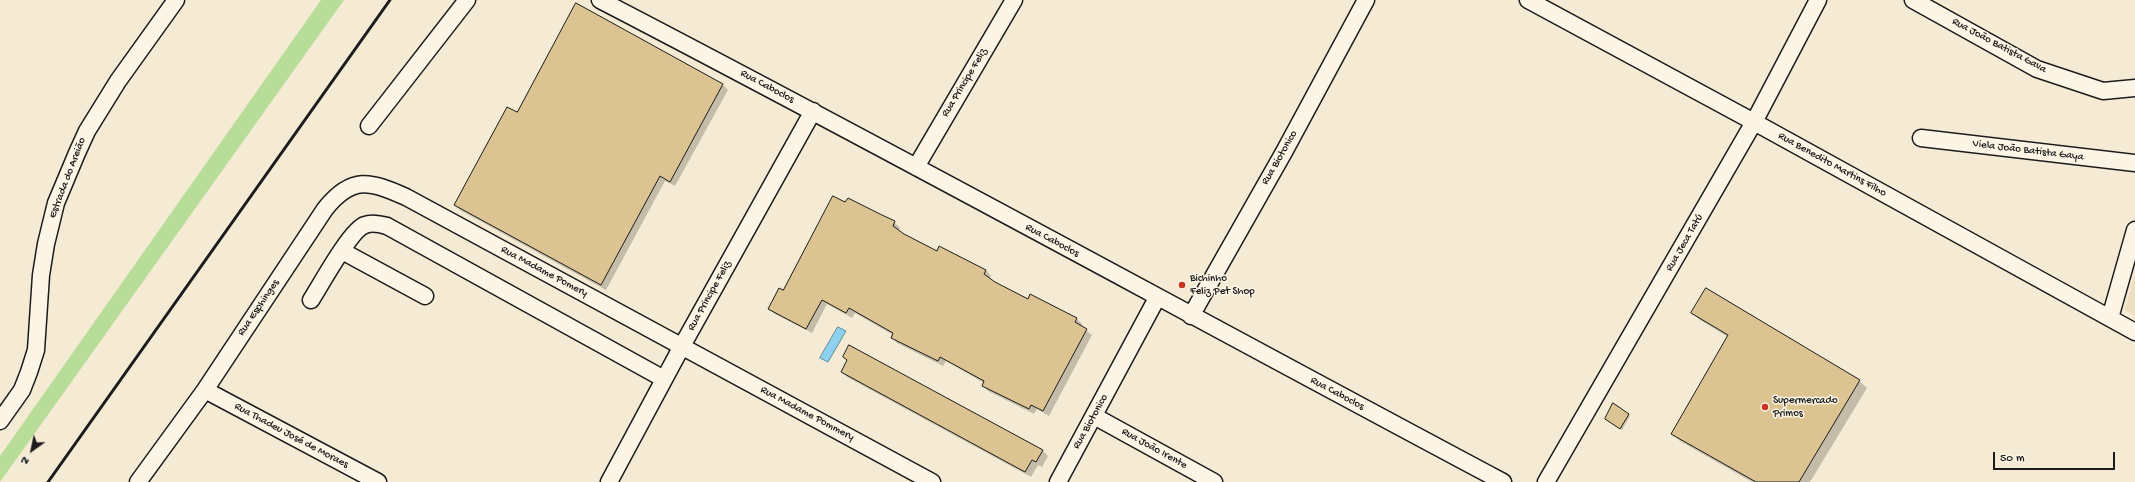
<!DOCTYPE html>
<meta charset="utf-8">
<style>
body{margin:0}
#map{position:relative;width:2135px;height:482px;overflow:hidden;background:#f5ebd4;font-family:"Gochi Hand",sans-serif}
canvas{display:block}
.north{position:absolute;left:12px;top:430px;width:40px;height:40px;-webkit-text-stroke:3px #fcf5e5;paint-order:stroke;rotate:213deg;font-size:11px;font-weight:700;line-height:16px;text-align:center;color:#1c1c1c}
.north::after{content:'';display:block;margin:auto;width:14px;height:18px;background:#1c1c1c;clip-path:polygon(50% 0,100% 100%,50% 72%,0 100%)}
.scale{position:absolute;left:1993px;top:452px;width:122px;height:18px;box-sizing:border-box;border:2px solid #1c1c1c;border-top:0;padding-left:5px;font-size:12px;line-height:14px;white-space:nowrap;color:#1c1c1c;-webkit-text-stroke:3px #fcf5e5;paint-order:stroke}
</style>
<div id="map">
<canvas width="2135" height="482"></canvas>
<div class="north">N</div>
<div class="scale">50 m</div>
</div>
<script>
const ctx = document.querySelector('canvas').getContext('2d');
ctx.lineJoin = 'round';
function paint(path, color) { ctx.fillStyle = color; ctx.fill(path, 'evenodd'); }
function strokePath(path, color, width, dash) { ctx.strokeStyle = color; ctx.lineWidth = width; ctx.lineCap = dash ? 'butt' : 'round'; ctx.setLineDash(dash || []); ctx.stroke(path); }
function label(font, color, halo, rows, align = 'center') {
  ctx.font = font + ' "Gochi Hand",sans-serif'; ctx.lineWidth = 3; ctx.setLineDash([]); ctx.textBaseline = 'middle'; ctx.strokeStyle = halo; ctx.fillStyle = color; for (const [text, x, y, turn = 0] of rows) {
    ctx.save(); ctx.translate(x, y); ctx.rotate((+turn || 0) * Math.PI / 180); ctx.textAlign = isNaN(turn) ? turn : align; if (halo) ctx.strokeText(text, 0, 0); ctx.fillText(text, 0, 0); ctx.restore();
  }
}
paint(new Path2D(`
 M2135 273V316L2125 310Z`), '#eddfc0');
paint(new Path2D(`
 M321 0H344L0 482V456Z`), '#b8dd99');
const water = new Path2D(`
 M838 327 846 331 828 362 820 358Z`);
paint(water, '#8ed1ef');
strokePath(water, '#60899b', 1);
paint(new Path2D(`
 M722 84 728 90 675 186 665 181 606 290 460 210 455 205 517 114Z
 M894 222 900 228 898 231 937 252 986 270 991 276 989 279 1028 300 1077 319 1082 324 1081 327 1092 335 1049 416 1037 409 1034 414 988 391 983 386 984 383 946 361 943 366 897 343 892 337 893 335 855 313 852 318 827 304 812 333 775 314 769 309 784 292Z
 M1706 289 1859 381 1867 388 1810 482H1752L1680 441 1672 434 1728 337 1700 320 1692 313Z
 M844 357 1042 450 1048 456 1042 467 1038 465 1031 477 847 377 842 372 848 361Z
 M1628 414 1630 416 1622 430 1608 421Z`), '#0003');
const building = new Path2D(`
 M576 3 723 84 670 182 660 176 601 285 454 205 507 107 517 112Z
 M833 196 845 202 848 198 882 215 895 221 893 226 904 234 937 251 939 246 986 270 984 274 995 282 1028 299 1030 294 1077 318 1075 322 1087 329 1043 411 1031 405 1029 409 982 386 984 381 940 357 938 361 891 338 893 333 849 308 846 313 822 300 806 329 768 309 779 288 783 290Z
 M1706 288 1860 380 1799 482H1756L1671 434 1728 335 1691 313Z
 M849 345 1043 450 1036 462 1032 460 1025 472 841 372 847 360 843 357Z
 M1613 403 1629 414 1620 429 1605 419Z`);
paint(building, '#dbc392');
strokePath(building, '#1c1c1c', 1);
const minor = new Path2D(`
 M600 0C903 157 1202 322 1503 482
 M1528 0 1754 122 2135 332
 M1913 0 2037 69 2103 91 2135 88
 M369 126 467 0
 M1921 138 2135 163
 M916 167 1014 0
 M342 251 425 296
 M311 300C320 286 351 229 365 225 372 222 380 224 387 226L664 379
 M1191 316 1284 152 1366 0
 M2110 318 2135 230
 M205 390 378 482
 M1094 416 1214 482
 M0 421 22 390 29 372 36 350 41 275 46 244 56 203 77 153 87 131 118 81 176 0
 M138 482 205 390 325 209C352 175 370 181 406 197L932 482
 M609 482 682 346 813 111
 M1058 482 1157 298
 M1546 482 1754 122 1818 0`);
strokePath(minor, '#1c1c1c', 19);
strokePath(minor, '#fcf5e5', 16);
strokePath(new Path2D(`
 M48 482 390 0`), '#1c1c1c', 3);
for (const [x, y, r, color] of [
 [1182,285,4,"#c8321e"],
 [1765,407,4,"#c8321e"]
]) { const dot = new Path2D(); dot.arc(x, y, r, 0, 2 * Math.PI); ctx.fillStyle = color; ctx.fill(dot); strokePath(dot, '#fcf5e5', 1.5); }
label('11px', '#1c1c1c', '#fcf5e5', [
 ["Rua João Batista Gava",1999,46,28],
 ["Rua Principe Feliz",965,83,-59],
 ["Rua Caboclos",767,87,28],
 ["Viela João Batista Gaya",2028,151,7],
 ["Rua Biotonico",1280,158,-60],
 ["Rua Benedito Martins Filho",1832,165,29],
 ["Estrada do Areião",68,178,-69],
 ["Rua Caboclos",1052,241,28],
 ["Rua Jeca Tatú",1685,243,-60],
 ["Rua Madame Pomery",544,272,28],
 ["Rua Principe Feliz",710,296,-61],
 ["Rua Esphinges",259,308,-56],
 ["Rua Caboclos",1337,394,28],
 ["Rua Madame Pommery",807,414,28],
 ["Rua Biotonico",1091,422,-61],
 ["Rua Thadeu José de Moraes",291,436,28],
 ["Rua João Irente",1154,449,29]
]);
label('11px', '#1c1c1c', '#fcf5e5', [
 ["Bichinho",1190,279],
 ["Feliz Pet Shop",1190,292],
 ["Supermercado",1773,401],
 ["Primos",1773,414]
], 'left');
</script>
